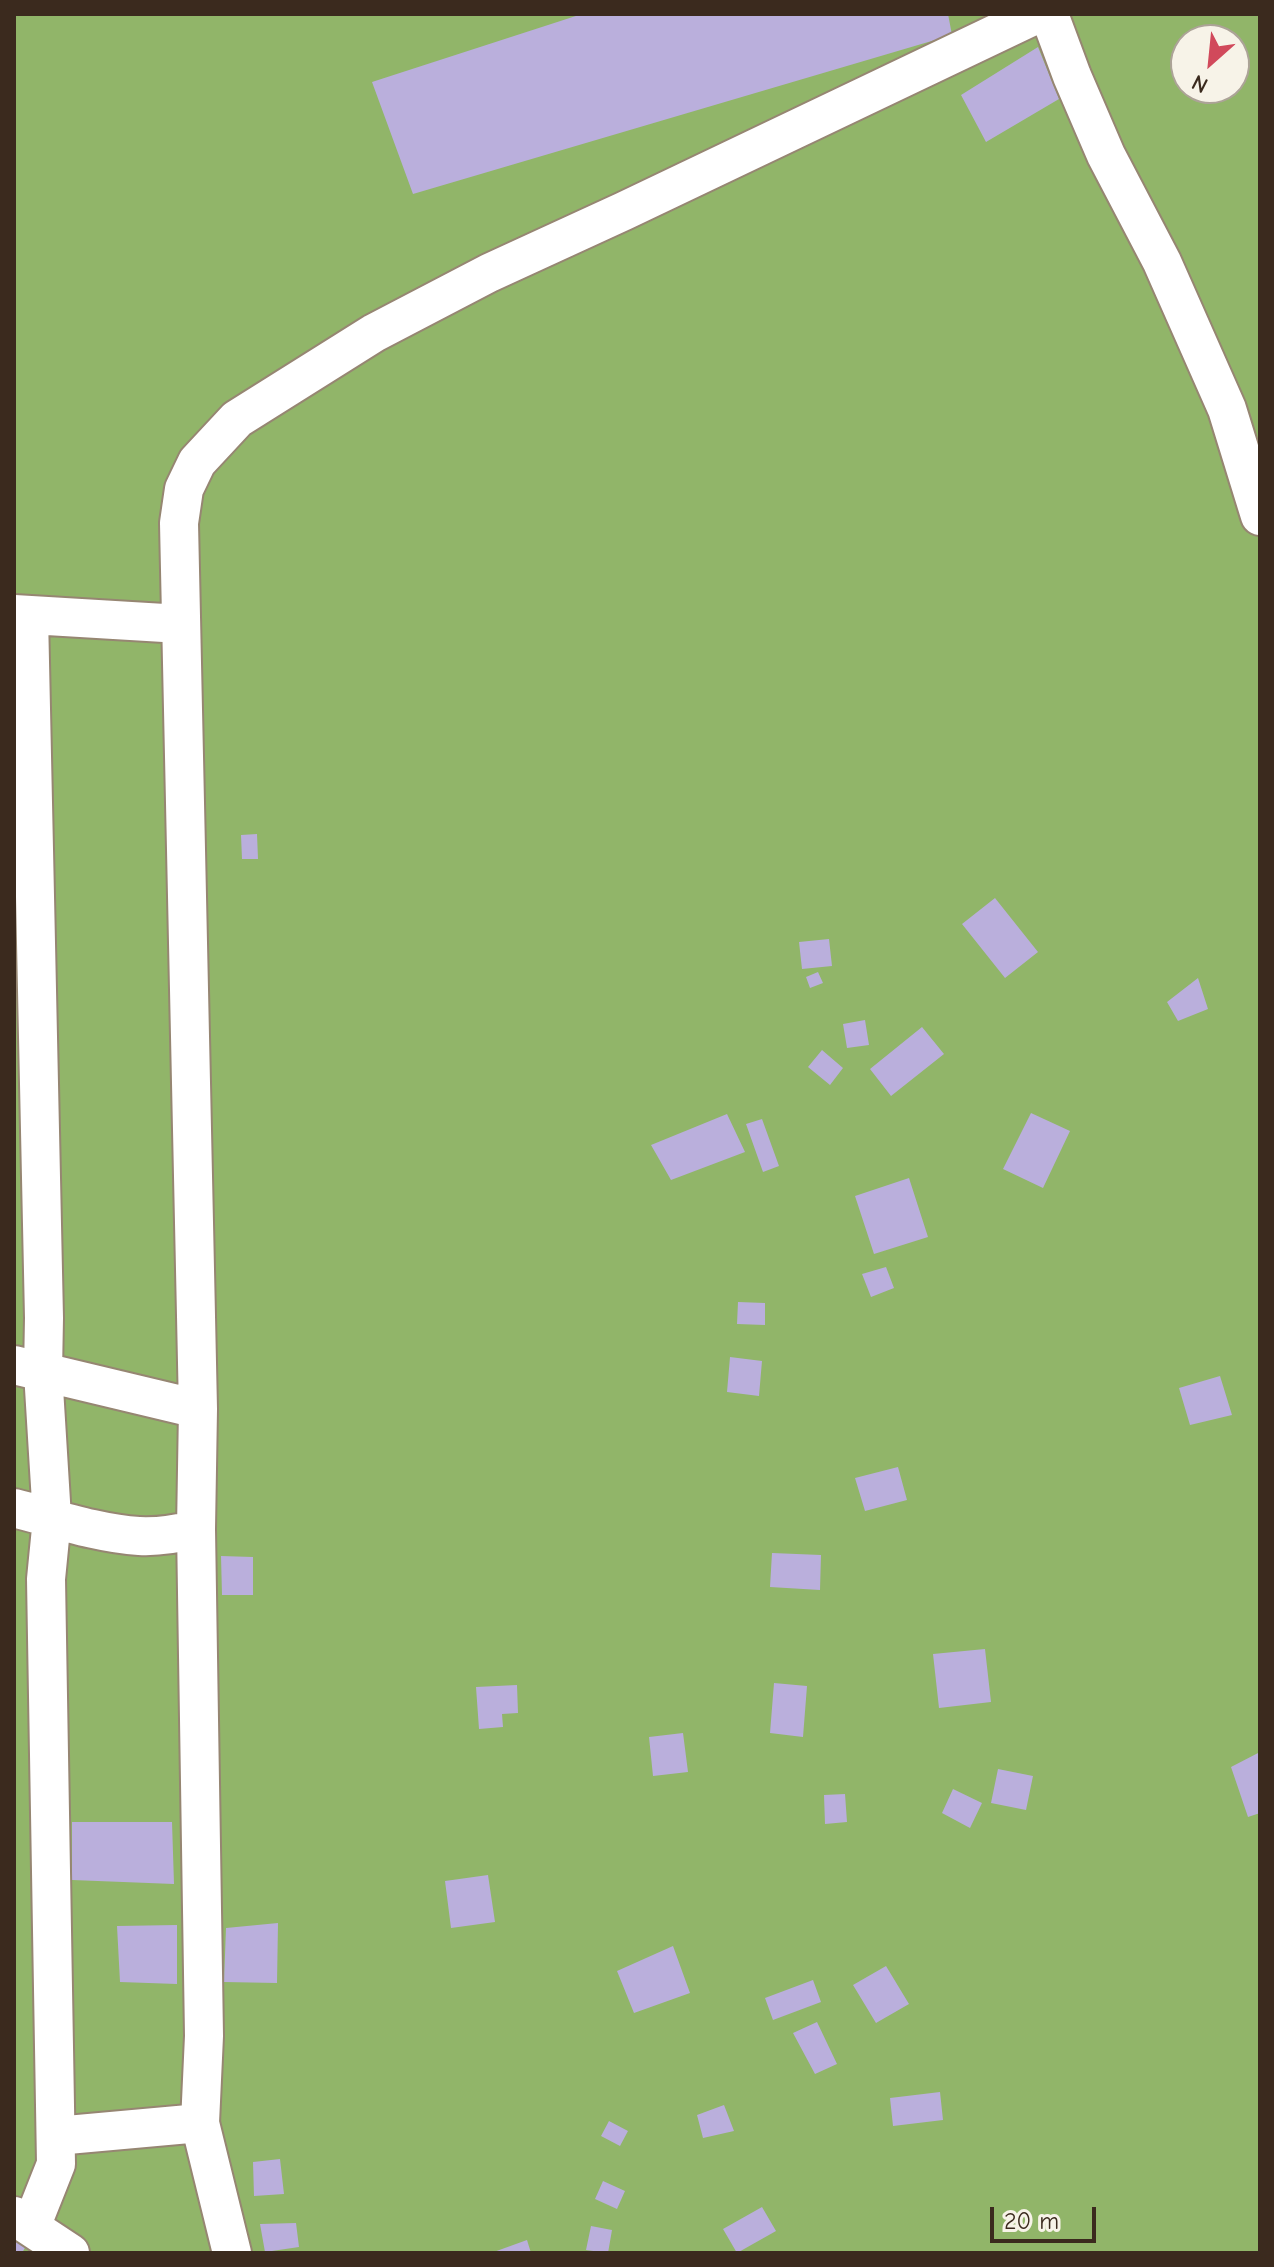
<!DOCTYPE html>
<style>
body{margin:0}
#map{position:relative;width:1274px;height:2267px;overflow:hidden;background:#f0e2c5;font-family:"Comic Neue",sans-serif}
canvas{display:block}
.frame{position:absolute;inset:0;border:16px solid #3b2a1e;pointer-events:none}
.north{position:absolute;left:1170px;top:24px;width:80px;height:80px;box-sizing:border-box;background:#f7f3e8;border:2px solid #aca397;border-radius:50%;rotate:207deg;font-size:22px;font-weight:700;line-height:32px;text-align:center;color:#3b2a1e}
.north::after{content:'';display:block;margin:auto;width:28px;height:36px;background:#d1495b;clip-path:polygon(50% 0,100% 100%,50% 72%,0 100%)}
.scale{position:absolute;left:990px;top:2207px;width:106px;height:36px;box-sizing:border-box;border:4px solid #3b2a1e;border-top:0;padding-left:10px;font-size:24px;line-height:28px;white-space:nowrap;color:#3b2a1e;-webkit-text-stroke:6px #f7f3e8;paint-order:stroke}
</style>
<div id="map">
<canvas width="1274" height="2267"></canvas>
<div class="frame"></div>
<div class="north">N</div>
<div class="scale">20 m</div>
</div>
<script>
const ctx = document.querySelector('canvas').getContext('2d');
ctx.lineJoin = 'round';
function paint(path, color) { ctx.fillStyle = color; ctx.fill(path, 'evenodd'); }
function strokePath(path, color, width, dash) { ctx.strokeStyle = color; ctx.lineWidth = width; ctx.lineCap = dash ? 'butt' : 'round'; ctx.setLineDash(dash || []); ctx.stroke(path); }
paint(new Path2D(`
 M14 14H1260V2253H14ZM1186 40H1234V88H1186Z`), '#91b569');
paint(new Path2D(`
 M582 14H948L952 35 413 194 372 82Z
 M1038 47 1059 99 986 142 961 95Z
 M257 834 258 859H242L241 835Z
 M995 898 1038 952 1005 978 962 924Z
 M829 939 832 966 802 969 799 942Z
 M818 972 823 983 810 988 806 977Z
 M1198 978 1208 1009 1178 1021 1167 1002Z
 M865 1020 869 1045 847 1048 843 1024Z
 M922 1027 944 1054 891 1096 870 1069Z
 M822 1050 843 1068 830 1085 808 1067Z
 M1031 1113 1070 1131 1043 1188 1003 1169Z
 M727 1114 745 1152 671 1180 651 1145Z
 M762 1119 779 1166 763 1172 746 1124Z
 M909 1178 928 1237 874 1254 855 1196Z
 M886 1267 894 1288 871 1297 862 1274Z
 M738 1302 765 1303V1325L737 1324Z
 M730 1357 762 1361 759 1396 727 1392Z
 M1220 1376 1232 1415 1190 1425 1179 1388Z
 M898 1467 907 1500 865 1511 855 1478Z
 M772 1553 821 1555 820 1590 770 1587Z
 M221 1556 253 1557V1595H222Z
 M985 1649 991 1702 939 1708 933 1654Z
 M774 1683 807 1686 803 1737 770 1733Z
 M517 1685 518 1713 502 1714 503 1727 479 1729 476 1687Z
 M683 1733 688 1772 653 1776 649 1737Z
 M1260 1752V1813L1248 1817 1231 1767Z
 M998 1769 1033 1776 1026 1810 991 1803Z
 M953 1789 982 1803 970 1828 942 1813Z
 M845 1794 847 1822 825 1824 824 1795Z
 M72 1822H172L174 1884 72 1880Z
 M488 1875 495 1922 451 1928 445 1881Z
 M278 1923 277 1983 224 1982 226 1928Z
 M177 1925V1984L120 1982 117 1926Z
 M673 1946 690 1993 634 2013 617 1971Z
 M886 1966 909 2004 876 2023 853 1985Z
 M813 1980 821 2002 773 2020 765 1998Z
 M817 2022 837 2064 815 2074 793 2033Z
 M940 2092 943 2120 893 2126 890 2098Z
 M724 2105 734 2131 703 2138 697 2115Z
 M609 2121 628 2131 620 2146 601 2136Z
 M280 2159 284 2194 254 2196 253 2162Z
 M603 2181 625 2191 617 2209 595 2199Z
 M762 2207 776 2231 737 2253 723 2229Z
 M296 2223 299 2247 265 2252 260 2224Z
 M591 2226 612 2230 608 2253 586 2250Z
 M14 2240 26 2246 22 2253H14Z
 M527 2240 531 2253H491Z`), '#baafdc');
const street = new Path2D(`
 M1049 14 1072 76 1106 155 1162 262 1227 409 1260 516
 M14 614 181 624
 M29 615 44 1318 43 1372 52 1518 46 1579 56 2164 31 2227
 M14 1365 198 1409
 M14 1508C53 1518 99 1534 139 1536 159 1537 177 1534 196 1529
 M56 2136 200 2123
 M14 2216 70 2253
 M232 2253 200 2123 204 2036 196 1529 198 1409 179 523 184 489 197 462 237 419 374 333 489 273 624 211 1037 14`);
strokePath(street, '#968672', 42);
strokePath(street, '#fff', 38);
</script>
